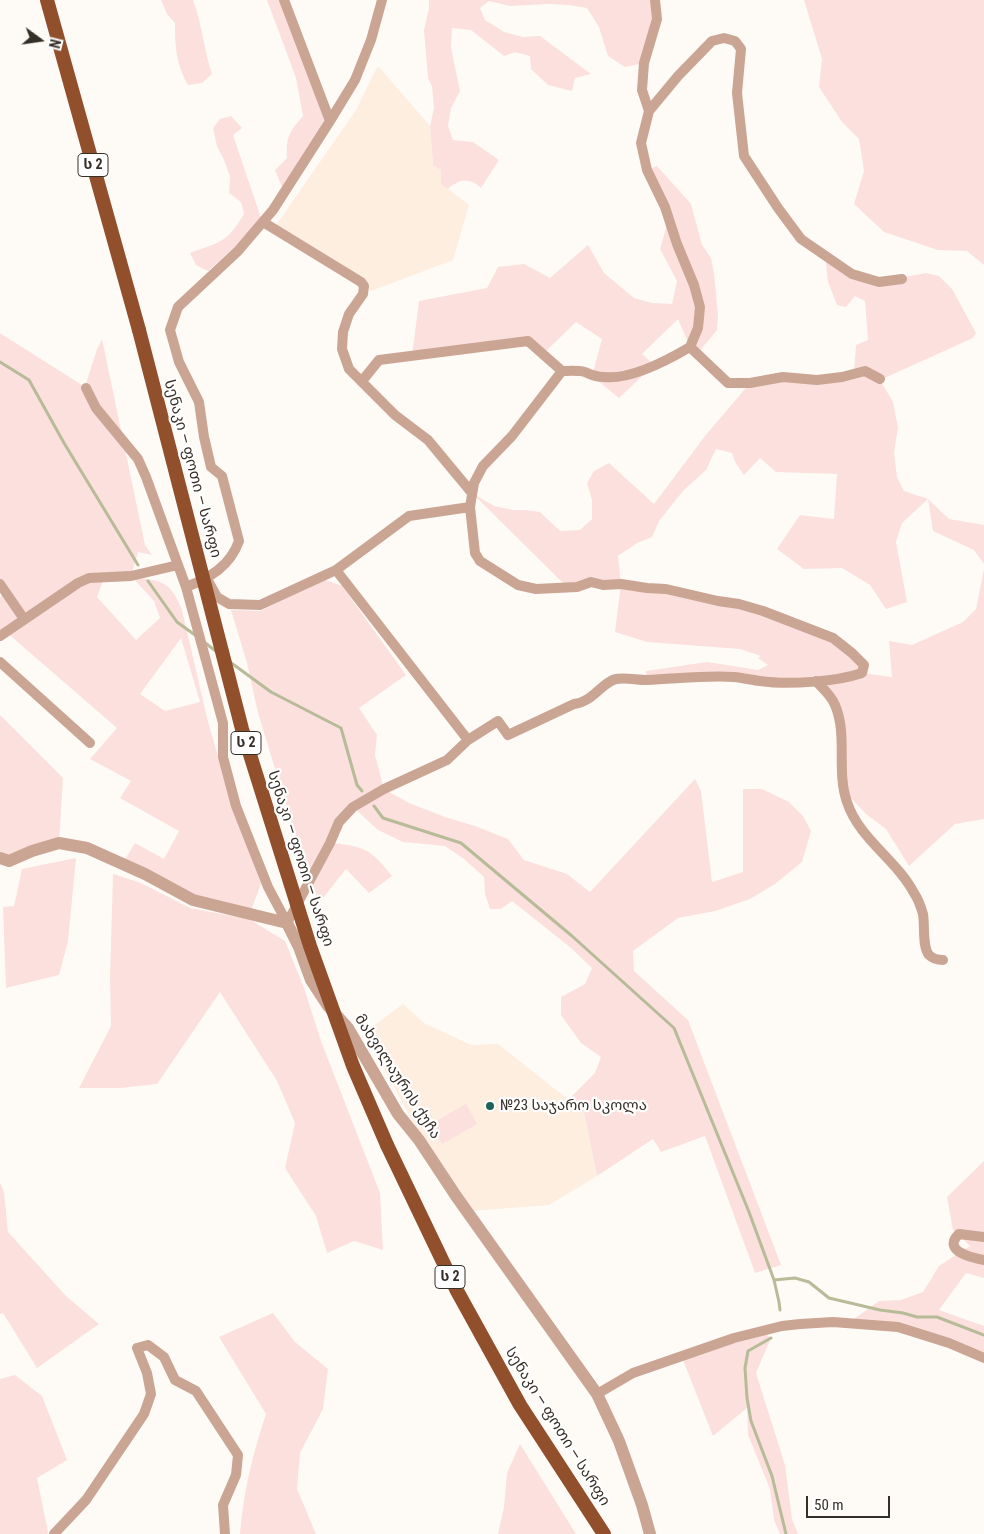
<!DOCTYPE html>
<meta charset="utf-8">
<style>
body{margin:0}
#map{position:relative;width:984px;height:1534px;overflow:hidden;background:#fefbf7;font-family:"Roboto Condensed",sans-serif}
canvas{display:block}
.north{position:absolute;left:15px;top:15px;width:50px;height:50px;-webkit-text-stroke:4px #fff;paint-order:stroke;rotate:104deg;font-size:14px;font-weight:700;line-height:20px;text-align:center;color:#362f28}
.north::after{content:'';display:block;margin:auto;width:18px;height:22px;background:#362f28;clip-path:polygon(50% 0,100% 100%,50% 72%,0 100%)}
.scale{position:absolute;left:806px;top:1496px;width:84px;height:22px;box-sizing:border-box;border:2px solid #362f28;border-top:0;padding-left:6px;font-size:15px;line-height:18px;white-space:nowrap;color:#362f28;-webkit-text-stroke:4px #fff;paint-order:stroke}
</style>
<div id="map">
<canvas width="984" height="1534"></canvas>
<div class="north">N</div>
<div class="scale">50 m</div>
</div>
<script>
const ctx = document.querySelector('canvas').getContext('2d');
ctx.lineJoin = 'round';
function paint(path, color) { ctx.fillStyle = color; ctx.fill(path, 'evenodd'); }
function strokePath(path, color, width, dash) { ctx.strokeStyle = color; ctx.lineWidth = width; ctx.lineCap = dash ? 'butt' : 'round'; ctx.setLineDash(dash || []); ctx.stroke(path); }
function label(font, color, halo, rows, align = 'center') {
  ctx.font = font + ' "Roboto Condensed","Noto Sans Georgian",sans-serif'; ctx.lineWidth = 4.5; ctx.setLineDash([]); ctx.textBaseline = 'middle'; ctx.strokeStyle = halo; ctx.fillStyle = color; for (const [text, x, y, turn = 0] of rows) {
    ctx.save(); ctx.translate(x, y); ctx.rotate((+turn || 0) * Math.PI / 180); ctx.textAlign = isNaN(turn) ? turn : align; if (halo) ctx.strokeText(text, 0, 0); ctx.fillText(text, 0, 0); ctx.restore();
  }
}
paint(new Path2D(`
 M377 67H379L430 126 433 165 441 170 442 184 469 205 453 260 371 291 272 231 356 110Z
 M403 1004 424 1023 471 1045 498 1044 584 1112 597 1176 549 1205 471 1211 423 1140 364 1033Z`), '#fdeee0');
paint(new Path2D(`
 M161 0H193C202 24 204 50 212 74L202 83 188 85C176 63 175 48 175 23L167 14Z
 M267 0H281L325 119 282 187 275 170 287 158C286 137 289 132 303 116L296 78Z
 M429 0H655L644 63 625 67 608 56 599 27 587 8 569 5 548 4 510 6 489 1 480 8 485 20 504 32 523 37 540 36 591 74 575 78 572 91 548 85 531 69 530 56 515 52 504 56 471 30 452 28 451 48 460 91 451 108 448 126 453 140 473 142 499 160 481 188C468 177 460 179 448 189L441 184V170L433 165 430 126 434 108 432 86 428 78 424 30 429 8Z
 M804 0H984V265L967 251 938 250 884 232 854 204 864 171 859 139 842 122 819 87 822 59Z
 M231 116 242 128 233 135 261 218 235 247 208 271 196 265 190 253C220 242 227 243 244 214L241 202 229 193 230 176 224 160 217 146 213 128 220 119Z
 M657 166 691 204 702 245 711 258 714 273 718 316 717 330 697 354 690 347 678 319 642 354 654 365 619 398 592 376 602 339 576 322 543 354 528 341 412 356 419 301 487 288 498 267 524 264 550 278 588 245 604 273 634 298 652 303 672 304 677 281 660 249 669 218 647 170Z
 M825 255 879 282 926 273 939 276 952 289 976 333 973 338 880 380 893 402 898 427 894 453 897 477 904 491 928 499 949 519 984 525V564L974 550 933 531 928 499 902 523 896 542 907 602 886 609 870 585 842 568 804 569 777 549 800 515 834 519 837 474 776 472 760 458 744 475 735 462 732 453 716 449 706 470 683 491 670 507 659 521 652 537 637 543 618 556 621 584 718 601 814 630 852 653 863 673 892 677 889 641 912 645 963 622 976 609 984 569V819L955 824 909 866 886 829 866 814 848 795 843 724 816 681 646 680V671L707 662 758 670 768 665 758 658 761 656 740 649 647 642 615 632 621 584 567 587 472 493 494 506 513 510H525L540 512 560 531 580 530 592 519V500L587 483 594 471 609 463 654 504 705 436 750 383 817 380 854 373 856 345 868 340 865 301 855 296 846 307 837 305 828 282Z
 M0 333 85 387 97 349 102 339 145 545 152 555 138 552 131 576C161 582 170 579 182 610L208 722 232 804 261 884 250 913 193 900 122 864 135 843 164 859 179 831 120 798 131 781 90 759 117 728 6 632 0 636V597L6 593 0 584ZM131 576 154 601 160 618 136 640 97 597 104 578ZM181 638 200 702 165 711 140 694Z
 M323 579 342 586 406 675 359 708 377 735 375 755 384 789 409 803 445 817 475 826 508 839 524 860 567 874 590 892 695 779 701 791 712 882 743 872V789H762L789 802 803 816 811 831 802 862 775 884 750 899 715 911 678 918 633 951 634 971 688 1020 781 1265 755 1273 705 1136 661 1152 653 1139 597 1176 584 1112 568 1100 595 1073 601 1057 581 1043 561 1015V997L585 984 592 968 571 948 512 901 501 909H490L485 894 484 877 464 859 445 846 403 842 378 830 353 807 331 843C364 846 371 849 392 876L369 893 346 869 319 903 309 880 258 713 247 663 231 610 261 611Z
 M0 715 63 778 59 843 0 858Z
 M76 858 68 941 59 975 6 988 3 907 14 906 22 869Z
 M113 874 141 883 190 908 249 919 285 941 304 988 321 1041 380 1193 383 1250 354 1241 327 1253 316 1216 285 1168 295 1123 277 1081 220 992 157 1084 120 1088H79L111 1026 110 978Z
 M466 1104 477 1124 442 1144 431 1124Z
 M984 1161V1278L966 1273 939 1310 984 1326V1357L854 1319 879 1301 901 1300 923 1292 939 1266 970 1246 953 1230 947 1197Z
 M0 1183 4 1192 8 1232 66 1296 99 1324 37 1368 3 1313 0 1314Z
 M273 1313 295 1342 328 1369 323 1409 300 1453 297 1489 316 1534H240C243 1493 253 1453 266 1414L219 1337Z
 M760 1330 771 1338 756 1373 785 1465 792 1519 798 1534H780L774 1520 770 1489 748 1435 747 1408 713 1436 681 1355Z
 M15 1375 42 1396 67 1460 37 1478 48 1532 47 1534H0V1379Z
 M520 1444 576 1534H498L504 1507 507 1473Z`), '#fbe0dd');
strokePath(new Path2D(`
 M0 362 29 380 64 443 138 565
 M148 581 177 622 195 635
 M204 642 217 652
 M230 662 271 692 341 728 357 785 362 791
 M374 806 383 818 461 843 572 936 674 1028 749 1212 774 1280 779 1302 780 1310
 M774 1280 795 1278 809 1282 829 1298 880 1310 903 1313 917 1317H937L984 1335
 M771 1338 748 1351 745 1368 747 1398 751 1421 772 1476 786 1534`), '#b7bb97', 3);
strokePath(new Path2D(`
 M284 0 330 121
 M655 0 657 19 644 63 642 90 649 111 641 143 647 170 665 207 677 244 694 285 700 307 698 328 690 347 728 383H750L783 377 817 380 842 377 865 371 880 379
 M649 111 678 76 712 41 724 38 735 41 741 49 737 93 744 156 778 208 801 239 852 274 879 282 902 279
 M263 222 361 282 364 286 363 294 349 314 343 332 342 349 349 369 395 415 428 440 472 493
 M562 371C569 371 577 370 585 372 591 375 597 377 604 377 630 380 668 360 690 347
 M86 388 96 408 138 459 146 477 186 587 223 723V757L236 806 268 887 287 923
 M336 570 468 740
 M207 579 217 597 229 604 260 605 336 570 409 516 470 507 474 483 483 466 512 436 562 371 528 341 379 360 362 381
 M0 584 24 619
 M186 587C210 578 230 566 239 541L222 476 211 467 204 437 199 402 179 362 170 330 178 307 238 251 273 210 330 121 355 80 371 40 382 0
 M0 636 78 583 89 578 131 576 178 565
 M0 662 90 743
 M816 681C822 688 831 695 835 705 848 735 836 771 847 802 859 839 896 859 914 893 918 899 921 907 923 914 925 925 922 947 929 955 933 959 938 960 943 960
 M287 923 330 843 339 822 353 807 384 789 447 760 468 740 498 721 508 735 574 704C593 702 602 682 616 679 625 677 637 680 647 680 676 679 705 675 734 677 743 678 752 680 760 681 788 685 836 682 862 673L864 665 852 653 833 638 763 611 739 604 718 601 666 589 647 588 621 584 603 585 591 582 577 587 536 589 518 585 480 561 475 553 470 507
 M984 1237 959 1234C941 1251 973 1258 984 1260
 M597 1394 633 1373 734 1338 782 1326 800 1324 833 1322 898 1327 949 1343 984 1358
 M54 1534 86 1500 144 1414 151 1394 147 1373 137 1348 148 1345 164 1357 175 1380 196 1391 238 1455 236 1475 223 1505 225 1534`), '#caa594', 10);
strokePath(new Path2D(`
 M0 858 9 861 32 851 59 843 87 848 145 874 193 900 287 923 299 947 311 980 328 1006 348 1028 398 1114 419 1140 456 1196 597 1394 619 1441 642 1505 650 1534`), '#caa594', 12);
strokePath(new Path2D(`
 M47 0 139 330
 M387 1145 456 1289 520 1405 604 1534`), '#924f2c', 14);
strokePath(new Path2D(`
 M139 330 242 729 310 946 353 1066 387 1145`), '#924f2c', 14);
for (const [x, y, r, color] of [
 [490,1106,5,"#1d6356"]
]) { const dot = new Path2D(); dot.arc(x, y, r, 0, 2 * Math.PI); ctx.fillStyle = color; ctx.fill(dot); strokePath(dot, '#fff', 2); }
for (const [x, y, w] of [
 [93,165,30],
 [246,743,30],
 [450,1277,30]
]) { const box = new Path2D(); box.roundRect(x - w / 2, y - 11.5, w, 23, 4); ctx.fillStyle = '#fff'; ctx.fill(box); strokePath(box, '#362f28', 1); }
label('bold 14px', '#362f28', null, [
 ["ს 2",93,165],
 ["ს 2",246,743],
 ["ს 2",450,1277]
]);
label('15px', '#362f28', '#fff', [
 ["სენაკი — ფოთი — სარფი",192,469,75],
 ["სენაკი — ფოთი — სარფი",300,859,72],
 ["მახვილაურის ქუჩა",397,1077,57],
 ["სენაკი — ფოთი — სარფი",557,1427,58]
]);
label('15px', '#362f28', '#fff', [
 ["№23 საჯარო სკოლა",500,1106]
], 'left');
</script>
